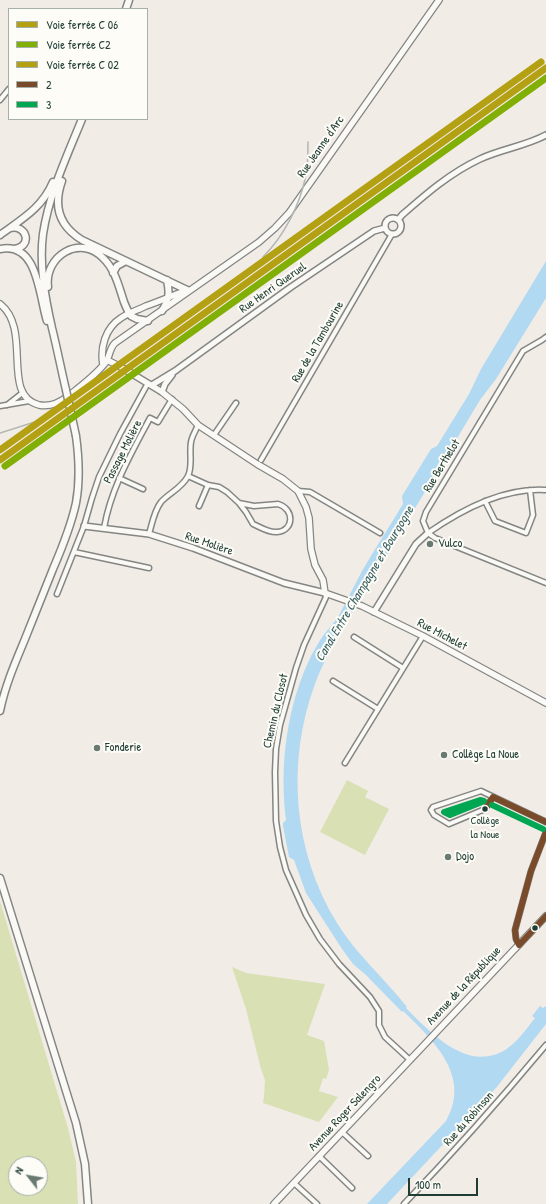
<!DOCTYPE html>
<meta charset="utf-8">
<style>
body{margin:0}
#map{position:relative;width:546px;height:1204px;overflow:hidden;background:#f2ece7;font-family:"Patrick Hand",sans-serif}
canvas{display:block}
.legend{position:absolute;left:8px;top:8px;width:140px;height:112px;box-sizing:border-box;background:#fdfcf7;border:1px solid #a4b0a9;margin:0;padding:5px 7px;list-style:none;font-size:12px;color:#1f3d34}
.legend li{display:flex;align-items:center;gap:8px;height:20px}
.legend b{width:20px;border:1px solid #a4b0a9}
.north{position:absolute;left:8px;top:1156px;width:40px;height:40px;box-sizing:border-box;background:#fdfcf7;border:1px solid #a4b0a9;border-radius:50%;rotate:301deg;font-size:11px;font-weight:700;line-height:16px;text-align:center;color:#1f3d34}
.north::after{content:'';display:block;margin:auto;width:14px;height:18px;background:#697a73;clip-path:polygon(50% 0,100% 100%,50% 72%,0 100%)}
.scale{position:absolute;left:408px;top:1178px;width:70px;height:18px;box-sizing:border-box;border:2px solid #1f3d34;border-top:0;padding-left:5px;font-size:12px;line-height:14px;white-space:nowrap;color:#1f3d34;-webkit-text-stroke:3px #fdfcf7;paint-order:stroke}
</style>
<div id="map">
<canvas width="546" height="1204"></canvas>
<ul class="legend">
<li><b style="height:5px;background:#b3a113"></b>Voie ferrée C 06</li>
<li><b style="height:5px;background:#81af05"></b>Voie ferrée C2</li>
<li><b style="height:5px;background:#b3a113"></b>Voie ferrée C 02</li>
<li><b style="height:5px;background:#7a4b2a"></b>2</li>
<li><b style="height:5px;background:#00a651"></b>3</li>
</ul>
<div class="north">N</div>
<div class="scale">100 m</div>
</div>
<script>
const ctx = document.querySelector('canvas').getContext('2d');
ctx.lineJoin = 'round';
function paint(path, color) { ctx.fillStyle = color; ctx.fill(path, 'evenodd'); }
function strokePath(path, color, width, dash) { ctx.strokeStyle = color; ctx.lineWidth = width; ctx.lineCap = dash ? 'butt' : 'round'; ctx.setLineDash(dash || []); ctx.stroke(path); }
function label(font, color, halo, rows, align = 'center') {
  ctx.font = font + ' "Patrick Hand",sans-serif'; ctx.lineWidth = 4; ctx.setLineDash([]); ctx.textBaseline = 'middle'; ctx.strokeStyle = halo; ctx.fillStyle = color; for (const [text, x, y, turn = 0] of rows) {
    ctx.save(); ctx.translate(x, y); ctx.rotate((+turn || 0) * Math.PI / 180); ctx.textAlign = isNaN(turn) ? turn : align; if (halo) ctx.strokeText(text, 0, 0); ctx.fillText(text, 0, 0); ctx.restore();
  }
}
paint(new Path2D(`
 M347 780 368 791 365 797 389 809 365 855 320 832Z
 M0 901 68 1128 76 1162 78 1204H0ZM16 1164H40V1188H16Z
 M232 967 246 973 325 984 307 1035 324 1041 329 1070 326 1079 323 1078 319 1091 338 1097 319 1122 263 1103 264 1097 265 1080 261 1069 246 1009Z`), '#d8e0b4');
paint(new Path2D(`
 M546 261V298L496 379 480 400 375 575C362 595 351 615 339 635 330 651 321 667 315 684 286 762 293 852 337 923 356 954 384 978 407 1007L406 1008C431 1033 469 1075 508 1048 518 1041 527 1028 535 1018L532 1016 540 1006 543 1008 546 1006V1024L496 1088 387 1204H367L446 1121C472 1076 433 1040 403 1011L402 1012 366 975 353 964 342 949 306 893 294 860 289 857 283 826V823L286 820C279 765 287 704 312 654 316 648 319 641 323 636 328 629 333 624 338 617 346 602 354 586 362 571 375 548 390 526 403 504L402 496 431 449 437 446 469 394 481 369Z`), '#b1d9f1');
const minor = new Path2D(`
 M0 100 9 89
 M546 337 542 340 523 351 426 512 423 521 428 533 435 538 546 583
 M7 405 21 394
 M0 406 29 401
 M214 435 236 403
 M261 460 392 234
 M188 476 208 485 219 487 227 492 239 503 254 506 278 504C295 509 294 531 277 532 269 533 260 527 253 524L246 512 239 503
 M119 478 143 489
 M298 491 310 492 380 533
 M485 501 495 521 526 533 533 515 530 490
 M199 506 208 485
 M104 528C111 488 131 454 150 418L158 422 172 399
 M428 533C461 510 505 487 546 490
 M149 534C152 524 154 511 161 502 169 493 182 488 188 476 193 466 189 453 191 442 192 436 196 430 198 425
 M74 552 149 568
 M325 593 326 597 304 645 296 668 280 725 276 749 275 772 276 821 280 847 286 870 306 915 320 939 339 964 370 997 379 1011V1025L385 1037 410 1060
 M57 594 84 526 92 498 99 477 120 434 148 383
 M354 637 403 668
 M333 681 378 709
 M345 763 423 636
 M493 797 485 809 449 824 434 815 431 810 433 807 481 791 546 822
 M519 945 516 939 515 930 531 871 546 832
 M342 1132 368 1156
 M319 1156 352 1188
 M294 1183 317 1204
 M404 1204C453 1153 500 1100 546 1045`);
const tertiary = new Path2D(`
 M385 226a8 8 0 1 1 16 0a8 8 0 1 1-16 0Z
 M398 220 402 215C426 194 450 173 480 159 501 149 526 146 546 135
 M152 385 175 371 291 287 374 231 385 228
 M162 392 165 384 172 375
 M84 526 149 534 193 548 284 583 325 593
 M374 612 416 544 428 533`);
const secondary = new Path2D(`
 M0 304C33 330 0 395 39 405 49 407 59 403 67 397 81 386 95 376 106 362 110 356 109 349 115 343L259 242 275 228 289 213 439 0
 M107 360 121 367 162 392 183 409 198 425 257 464 283 479 298 491 306 507 309 518 311 549 315 565 323 580 325 593 362 606 423 636 546 703
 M103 365C100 348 105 328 121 318 128 313 138 310 146 306 160 301 174 295 187 290
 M274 1204 546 916`);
const primary = new Path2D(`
 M126 9 129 0
 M62 181C53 206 59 226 82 240L187 290
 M10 228C27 224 33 247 14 249
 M0 235C22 219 42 208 53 182
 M0 249C38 241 39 296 47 321
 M113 273 117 266 126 261
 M48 287C44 256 80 234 103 258 115 269 119 287 124 302 126 307 128 312 131 316L137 319 148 321
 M162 311C169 299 170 294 167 280
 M66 390C61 369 57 348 52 328 45 297 39 265 43 234 49 194 67 156 82 119
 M0 711C5 686 15 663 25 639 34 616 44 592 53 569 62 548 71 526 76 503 80 481 79 458 76 436
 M0 878 76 1123 85 1164 88 1204`);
strokePath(minor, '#838682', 7);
strokePath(tertiary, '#838682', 8);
strokePath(secondary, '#838682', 8);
strokePath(primary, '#838682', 9);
strokePath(minor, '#faf9f6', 4);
strokePath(tertiary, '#faf9f6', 5);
strokePath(secondary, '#faf9f6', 5.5);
strokePath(primary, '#faf9f6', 6);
strokePath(new Path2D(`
 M540 73 546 68
 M263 257C284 236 300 205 306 175 308 165 308 153 308 142
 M0 433 38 421 73 402`), '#b3b6b3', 1.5);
const primaryBridge = new Path2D(`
 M66 390 76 436`);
strokePath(primaryBridge, '#838682', 9, []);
strokePath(primaryBridge, '#faf9f6', 6);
strokePath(new Path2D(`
 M485 809 493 797 546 822
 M546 832 531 871 515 930 516 939 519 945 546 916`), '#7a4b2a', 6);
strokePath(new Path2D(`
 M482 802 450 815 444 812 480 800 484 801
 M492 805 543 829`), '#00a651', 6);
strokePath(new Path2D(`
 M0 460 546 68`), '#b3a113', 7);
strokePath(new Path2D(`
 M5 466 546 78`), '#81af05', 7);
strokePath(new Path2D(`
 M0 450 541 62`), '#b3a113', 7);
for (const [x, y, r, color] of [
 [430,544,4,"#697a73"],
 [97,748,4,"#697a73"],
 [444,755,4,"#697a73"],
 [485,809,3.5,"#1f3d34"],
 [448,857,4,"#697a73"],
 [535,928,3.5,"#1f3d34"]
]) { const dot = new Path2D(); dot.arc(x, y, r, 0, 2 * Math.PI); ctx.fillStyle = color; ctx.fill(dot); strokePath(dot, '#fdfcf7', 1.5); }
label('11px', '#1f3d34', '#fdfcf7', [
 ["Collège",485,821],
 ["la Noue",485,835]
]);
label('12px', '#1f3d34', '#fdfcf7', [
 ["Rue Jeanne d'Arc",321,147,-55],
 ["Rue Henri Queruel",273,288,-35],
 ["Rue de la Tambourine",318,342,-60],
 ["Passage Molière",123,452,-63],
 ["Rue Berthelot",442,466,-59],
 ["Rue Molière",209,544,19],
 ["Rue Michelet",442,635,28],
 ["Chemin du Closot",276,711,-77],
 ["Avenue de la République",464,986,-47],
 ["Avenue Roger Salengro",345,1113,-47],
 ["Rue du Robinson",469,1119,-48]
]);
label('12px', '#1f3d34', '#fdfcf7', [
 ["Vulco",438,544],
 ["Fonderie",105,748],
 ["Collège La Noue",452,755],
 ["Dojo",456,857]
], 'left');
label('italic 13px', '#3c6264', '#fdfcf7', [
 ["Canal Entre Champagne et Bourgogne",365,584,-59]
]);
</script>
